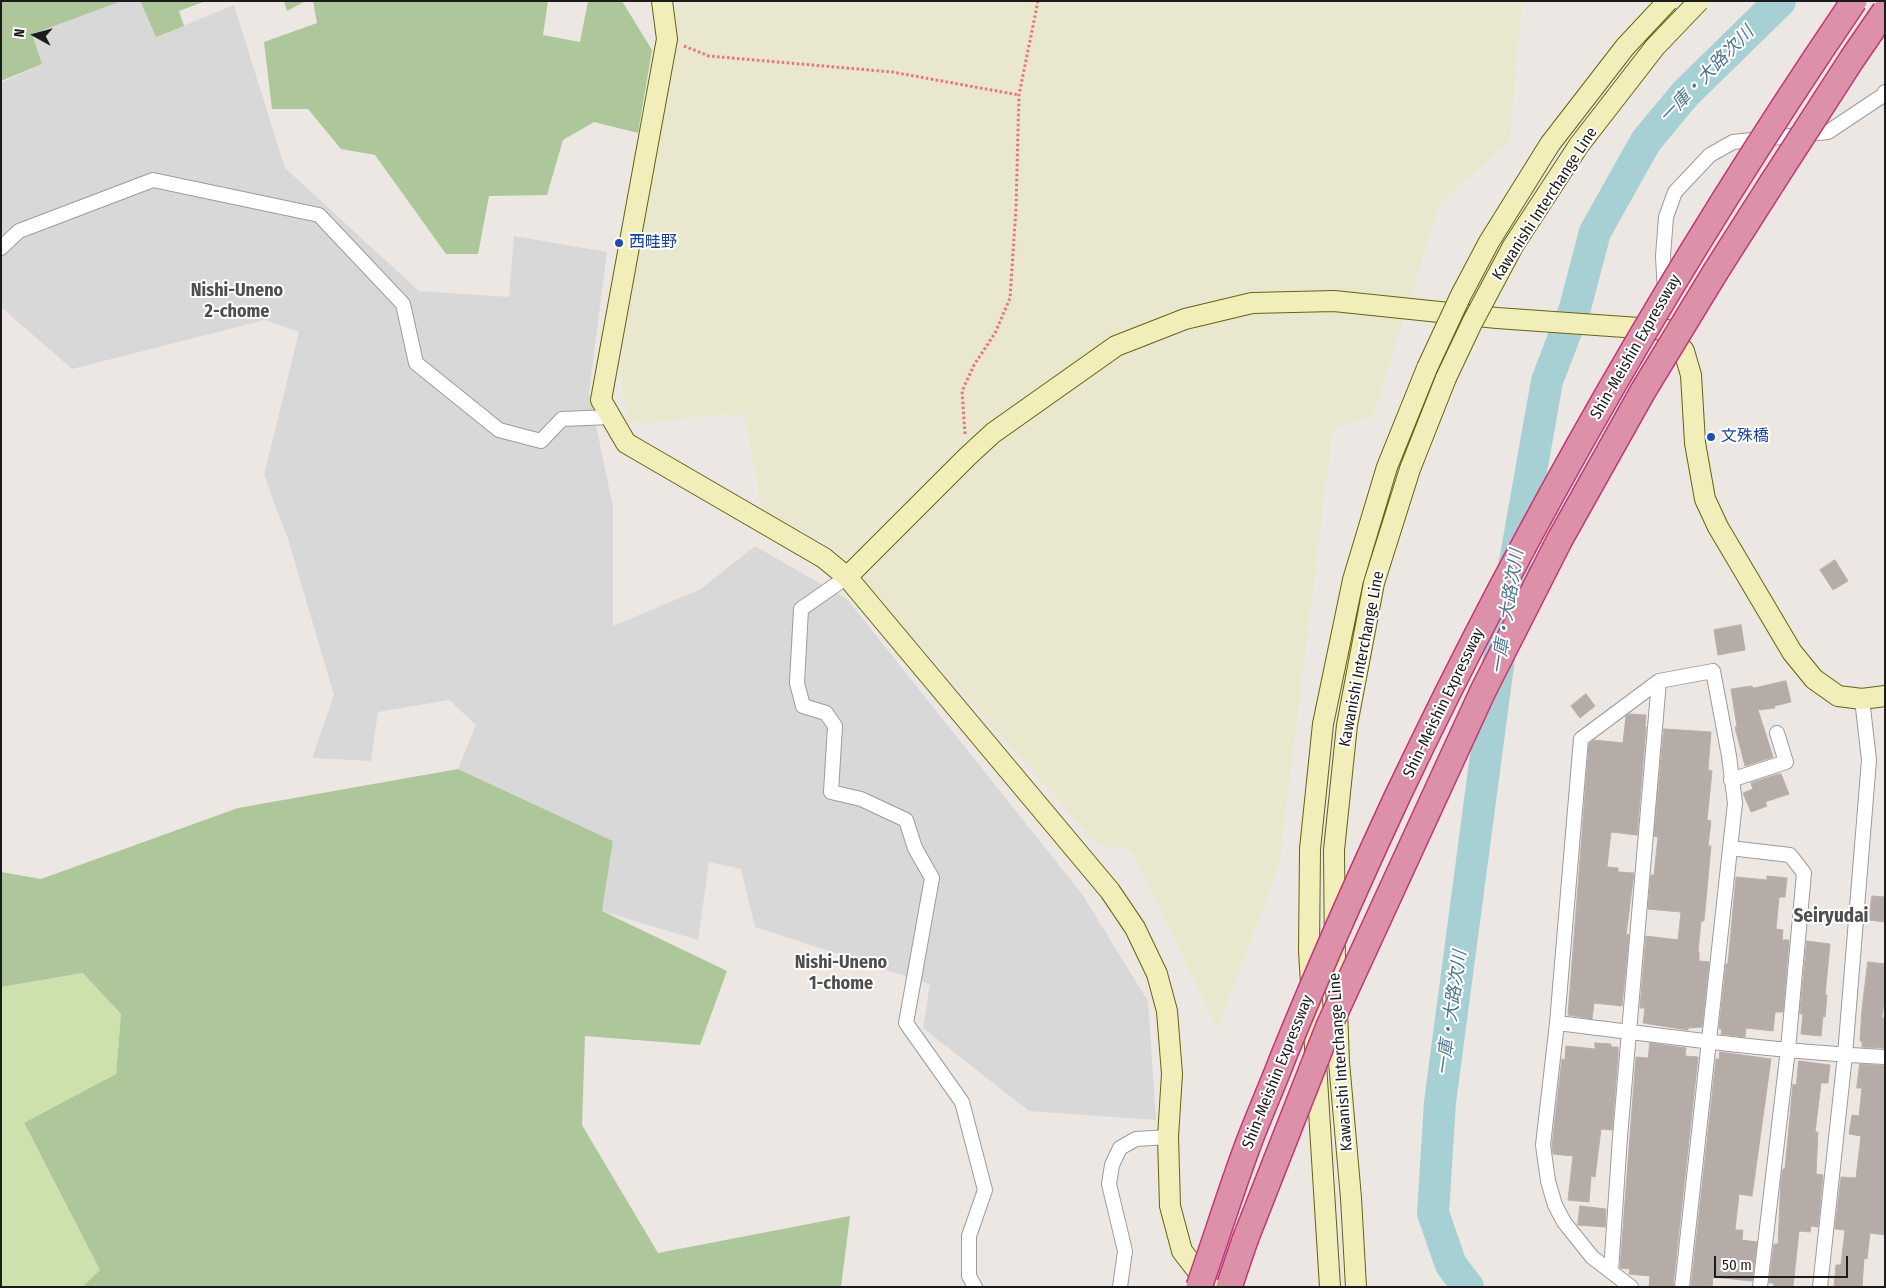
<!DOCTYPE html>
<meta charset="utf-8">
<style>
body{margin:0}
#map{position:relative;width:1886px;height:1288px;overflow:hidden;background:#ece7e2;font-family:"Fira Sans Condensed",sans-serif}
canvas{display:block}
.frame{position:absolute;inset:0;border:2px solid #1b1b1b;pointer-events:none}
.north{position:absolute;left:10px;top:10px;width:50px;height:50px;-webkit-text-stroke:4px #fff;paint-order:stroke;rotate:277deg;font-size:14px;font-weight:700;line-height:20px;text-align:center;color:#1b1b1b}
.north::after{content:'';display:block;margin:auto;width:18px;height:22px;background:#1b1b1b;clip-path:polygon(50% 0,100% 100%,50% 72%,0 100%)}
.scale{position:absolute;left:1714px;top:1256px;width:134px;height:22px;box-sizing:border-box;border:2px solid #1b1b1b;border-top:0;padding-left:6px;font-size:15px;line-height:18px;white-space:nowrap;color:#1b1b1b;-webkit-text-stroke:4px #fff;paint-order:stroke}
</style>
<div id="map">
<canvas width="1886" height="1288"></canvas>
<div class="frame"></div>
<div class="north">N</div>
<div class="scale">50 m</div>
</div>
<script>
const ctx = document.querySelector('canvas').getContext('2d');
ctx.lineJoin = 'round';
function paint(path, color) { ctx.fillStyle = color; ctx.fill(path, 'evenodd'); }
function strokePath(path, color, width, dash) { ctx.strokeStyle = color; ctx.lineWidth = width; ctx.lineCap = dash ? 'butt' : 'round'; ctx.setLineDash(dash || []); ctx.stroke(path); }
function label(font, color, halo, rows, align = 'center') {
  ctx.font = font + ' "Fira Sans Condensed","Noto Sans JP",sans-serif'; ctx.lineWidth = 4; ctx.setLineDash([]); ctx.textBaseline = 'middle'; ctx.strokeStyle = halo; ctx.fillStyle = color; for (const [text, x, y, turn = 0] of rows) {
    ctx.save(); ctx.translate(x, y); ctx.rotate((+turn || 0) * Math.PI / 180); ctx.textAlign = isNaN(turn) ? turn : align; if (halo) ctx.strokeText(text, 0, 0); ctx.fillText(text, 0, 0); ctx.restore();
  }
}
paint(new Path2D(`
 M122 1H140L156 37 234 5 285 168 419 291 509 297 514 236 607 252 589 392 613 507V626L701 589 755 546 847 599 1082 894 1148 1001 1156 1120 1029 1111 923 1028 930 984 755 927 741 869 709 862 698 940 602 911 613 841 458 769 476 725 449 700 378 712 371 761 312 758 334 695 288 539 264 475 299 332 265 320 72 369 1 307V83L42 64 31 34Z`), '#d9d8d8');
paint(new Path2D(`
 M676 1H1522L1510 141 1440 203 1373 416 1333 428 1279 866 1217 1028 1132 851 1096 843 835 549 762 510 744 413 628 424 620 370Z`), '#e9e8cf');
paint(new Path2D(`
 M84 973 121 1014 116 1074 24 1124 100 1270 82 1287H1V987Z`), '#cde1ad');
paint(new Path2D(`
 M1 1H122L32 34 42 64 1 81Z
 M140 1H206L179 11 184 26 156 37Z
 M284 1H306L287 11Z
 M313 1H548L543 35 580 42 588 1H622L652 50 638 133 594 122 563 140 547 195 489 196 478 254H446L375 155 341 149 308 109H272L264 42 317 23Z
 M458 769 613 841 602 911 727 971 700 1045 585 1036 582 1125 658 1253 850 1216 841 1287H82L100 1270 24 1123 116 1074 121 1014 83 973 1 987V872L41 879 238 808Z`), '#adc79b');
strokePath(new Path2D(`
 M1468 1287 1451 1265 1433 1213 1440 1102 1502 635 1547 381 1575 308 1595 232 1646 141 1686 93 1780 1`), '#a7d0d5', 32);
const building = new Path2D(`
 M1835 560 1848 581 1833 590 1820 570Z
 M1741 625 1745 650 1718 655 1714 630Z
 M1786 681 1791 702 1774 706 1775 708 1758 710 1773 757 1745 766 1735 727H1737L1731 689 1752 686 1753 688Z
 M1586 694 1595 706 1580 718 1571 706Z
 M1630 714 1646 715 1645 726 1646 727 1637 835 1611 832 1607 867 1618 868V872L1634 873 1626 934 1629 935 1622 1006 1594 1003 1592 1019 1568 1015 1589 744 1594 740 1623 743 1626 716Z
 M1664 729 1711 732 1708 770 1712 771 1707 820 1711 821 1708 846H1711L1704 921H1701L1698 952H1699V961L1709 962 1702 1027 1688 1028V1030L1643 1023 1645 1008H1640L1646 936 1678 940 1681 912 1648 909 1651 875H1654L1658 837 1654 836Z
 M1779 774H1781L1789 794 1765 802 1767 806 1751 812 1743 793 1753 789 1751 783Z
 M1767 876 1787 878 1785 897H1779L1776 929 1783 930 1782 940H1789L1783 1012H1775L1773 1031 1746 1028 1745 1037 1721 1034 1722 1029H1719L1726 964H1728L1736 877 1767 880Z
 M1872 896 1885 897V922L1869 920Z
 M1807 941 1830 944 1825 995H1827L1825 1017 1823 1016 1821 1036 1801 1034 1803 1014H1800Z
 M1868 962 1885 964V995L1882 1018H1885V1048L1862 1047V1041H1860L1862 1010Z
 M1595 1043 1611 1044V1047H1618V1055L1612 1130 1601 1129 1595 1177 1591 1176 1589 1202 1568 1200 1573 1156 1553 1154 1552 1145 1562 1059 1565 1060 1566 1046 1595 1049Z
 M1650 1043 1686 1048 1685 1056 1698 1057 1673 1287H1649L1650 1276 1629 1274 1630 1269 1620 1268 1636 1057 1648 1058Z
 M1720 1052 1771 1059 1752 1196 1739 1194 1735 1230H1743L1742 1240 1757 1242 1752 1281 1713 1277 1712 1287H1691L1716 1059H1719Z
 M1799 1061 1830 1065 1828 1083H1821L1815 1132H1818L1816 1174 1823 1175 1818 1227 1811 1226 1810 1232 1799 1231 1793 1287H1773L1774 1283H1769L1774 1244H1778L1781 1180 1783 1169H1785L1793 1084 1796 1085Z
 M1860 1064 1885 1066V1235L1870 1233 1867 1259 1864 1258 1862 1287H1834L1836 1265H1841L1845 1230 1835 1229 1841 1177 1856 1178 1861 1136 1849 1134 1852 1115 1859 1116 1862 1088H1857Z
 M1580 1206 1606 1209 1605 1227 1578 1225Z`);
paint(building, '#b5aca8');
strokePath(building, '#bcada6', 1);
const street = new Path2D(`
 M1 248 19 231 153 180 319 215 403 304 416 363 499 430 541 441 562 419 611 417
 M1665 292 1663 256 1666 217 1675 192 1710 155 1733 142 1828 132 1882 96 1885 92
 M847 577 801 609 797 683 803 706 826 713 835 726 831 792 861 799 906 820 915 848 932 878 906 1023 962 1102 985 1190 969 1236V1276L975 1287
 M1731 780 1786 762 1777 733
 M1730 848 1790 855 1804 873 1788 1049 1760 1287
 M1557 1023C1666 1036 1775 1052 1885 1057
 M1611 1271 1620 1137 1659 681
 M1120 1287 1125 1251 1109 1184 1112 1165 1120 1148 1136 1139 1168 1137
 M1631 1287 1592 1257 1564 1222 1555 1205 1548 1181 1543 1145 1557 1023 1581 739 1659 681 1713 671 1729 756 1735 803 1682 1287
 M1820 1287 1845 1055 1869 760 1862 699`);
const secondary = new Path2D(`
 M662 1 667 39 601 400 626 443 824 558 847 577 1110 891 1135 928 1157 974 1167 1011 1172 1074 1168 1137 1170 1206 1182 1251 1210 1287
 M847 577 968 456 993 433 1116 346 1185 319 1252 303 1334 301 1497 318 1667 330 1684 351 1691 375 1695 443 1705 499 1718 527 1792 652 1814 679 1838 696 1862 699 1885 696
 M1330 1287 1309 951 1310 849 1323 724 1353 580 1387 467 1427 368
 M1356 1287 1351 1198 1339 1062 1335 959 1334 850 1347 725 1374 583 1410 469 1446 378`);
const highway = new Path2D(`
 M1716 271 1772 183
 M1229 1287 1245 1240`);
strokePath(street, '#9c9c9c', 16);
strokePath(secondary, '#656410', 22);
strokePath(highway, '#c23677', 28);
strokePath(new Path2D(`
 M684 46 709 56 892 72 1019 95
 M965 434 962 391 974 365 995 333 1010 298 1016 208 1019 95 1038 1`), '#ea7577', 3, [2.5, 2.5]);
strokePath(street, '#fff', 14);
strokePath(secondary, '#f1eeba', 20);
strokePath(highway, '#dc91a8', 25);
const secondaryBridge = new Path2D(`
 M1427 368 1461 295 1489 242 1550 144 1625 47 1668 1
 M1446 378 1472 323 1513 246 1579 145 1655 47 1699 1`);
const highwayBridge = new Path2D(`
 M1772 183 1852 59 1885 11
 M1245 1240 1329 1026 1483 691 1559 541 1643 391 1716 271
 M1199 1287C1216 1239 1231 1190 1249 1142 1260 1113 1273 1084 1284 1055 1320 967 1358 881 1398 795 1529 519 1682 254 1854 1`);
strokePath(secondaryBridge, '#656410', 22, []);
strokePath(highwayBridge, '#c23677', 28, []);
strokePath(secondaryBridge, '#f1eeba', 20);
strokePath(highwayBridge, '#dc91a8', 25);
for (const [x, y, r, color] of [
 [619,243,5,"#1a4fb4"],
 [1711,437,5,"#1a4fb4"]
]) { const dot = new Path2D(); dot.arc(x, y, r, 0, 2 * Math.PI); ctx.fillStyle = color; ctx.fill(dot); strokePath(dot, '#fff', 2); }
label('16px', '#1b1b1b', '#fff', [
 ["Kawanishi Interchange Line",1545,204,-57],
 ["Shin-Meishin Expressway",1636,347,-60],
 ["Kawanishi Interchange Line",1362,659,-79],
 ["Shin-Meishin Expressway",1444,703,-64],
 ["Kawanishi Interchange Line",1341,1062,-94],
 ["Shin-Meishin Expressway",1278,1072,-68]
]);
label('16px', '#164399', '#fff', [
 ["西畦野",629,243],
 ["文殊橋",1721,437]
], 'left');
label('italic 18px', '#4c7792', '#fff', [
 ["一庫・大路次川",1707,75,-46],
 ["一庫・大路次川",1508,612,-81],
 ["一庫・大路次川",1452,1013,-82]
]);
label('bold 18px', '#4e4e4e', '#fff', [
 ["Nishi-Uneno",237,291],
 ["2-chome",237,312],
 ["Nishi-Uneno",841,963],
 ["1-chome",841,984]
]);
label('bold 19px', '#4e4e4e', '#fff', [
 ["Seiryudai",1831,917]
]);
</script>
